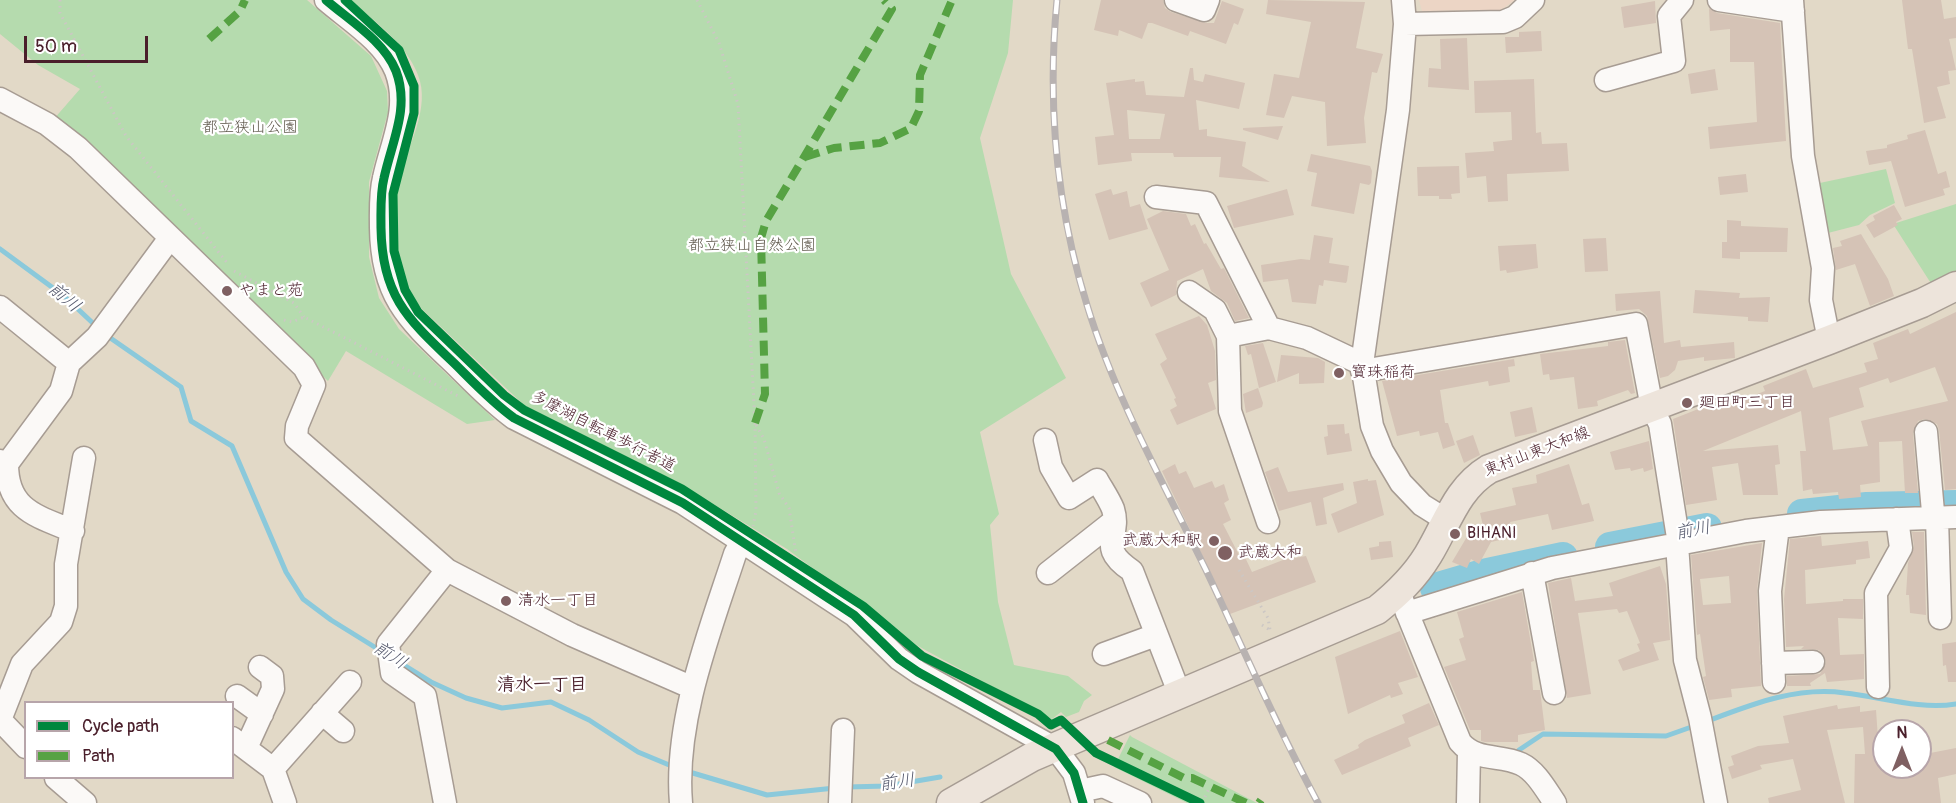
<!DOCTYPE html>
<meta charset="utf-8">
<style>
body{margin:0}
#map{position:relative;width:1956px;height:803px;overflow:hidden;background:#e2d9c7;font-family:Pangolin,sans-serif}
canvas{display:block}
.legend{position:absolute;left:24px;top:701px;width:210px;height:78px;box-sizing:border-box;background:#fff;border:2px solid #b7a5aa;margin:0;padding:8px 10px;list-style:none;font-size:18px;color:#4a1f2b}
.legend li{display:flex;align-items:center;gap:12px;height:30px}
.legend b{width:30px;border:2px solid #b7a5aa}
.north{position:absolute;left:1872px;top:719px;width:60px;height:60px;box-sizing:border-box;background:#fff;border:2px solid #b7a5aa;border-radius:50%;rotate:0deg;font-size:16px;font-weight:700;line-height:24px;text-align:center;color:#4a1f2b}
.north::after{content:'';display:block;margin:auto;width:21px;height:27px;background:#7f6062;clip-path:polygon(50% 0,100% 100%,50% 72%,0 100%)}
.scale{position:absolute;left:24px;top:36px;width:124px;height:27px;box-sizing:border-box;border:3px solid #4a1f2b;border-top:0;padding-left:8px;font-size:18px;line-height:21px;white-space:nowrap;color:#4a1f2b;-webkit-text-stroke:4px #fff;paint-order:stroke}
</style>
<div id="map">
<canvas width="1956" height="803"></canvas>
<ul class="legend">
<li><b style="height:8px;background:#00873e"></b>Cycle path</li>
<li><b style="height:8px;background:#56a243"></b>Path</li>
</ul>
<div class="north">N</div>
<div class="scale">50 m</div>
</div>
<script>
const ctx = document.querySelector('canvas').getContext('2d');
ctx.lineJoin = 'round';
function paint(path, color) { ctx.fillStyle = color; ctx.fill(path, 'evenodd'); }
function strokePath(path, color, width, dash) { ctx.strokeStyle = color; ctx.lineWidth = width; ctx.lineCap = dash ? 'butt' : 'round'; ctx.setLineDash(dash || []); ctx.stroke(path); }
function label(font, color, halo, rows, align = 'center') {
  ctx.font = font + ' Pangolin,"Klee One",sans-serif'; ctx.lineWidth = 4.5; ctx.setLineDash([]); ctx.textBaseline = 'middle'; ctx.strokeStyle = halo; ctx.fillStyle = color; for (const [text, x, y, turn = 0] of rows) {
    ctx.save(); ctx.translate(x, y); ctx.rotate((+turn || 0) * Math.PI / 180); ctx.textAlign = isNaN(turn) ? turn : align; if (halo) ctx.strokeText(text, 0, 0); ctx.fillText(text, 0, 0); ctx.restore();
  }
}
paint(new Path2D(`
 M1419 0H1515L1501 10 1422 11Z`), '#ecd5c5');
paint(new Path2D(`
 M0 0H307L371 56 387 91 388 112 369 182V257L379 298 399 329 495 420 467 424 346 351 328 381 73 134 53 120 80 89 38 65 0 34Z
 M350 0H1013L1008 53 980 138 1011 274 1066 378 980 432 999 514 990 525 998 602 1014 665 1068 676 1092 695 1084 701 1079 712 1066 717 1061 712 1052 719 918 646 787 549 679 483 525 406 422 309C395 278 388 217 399 177 408 146 431 108 418 75 406 43 374 21 350 0Z
 M1886 169 1895 203 1870 215 1859 225 1824 234 1815 184Z
 M1956 204V271L1932 285 1893 224Z
 M1130 735 1132 737 1257 803H1187L1114 767Z`), '#b5dbae');
strokePath(new Path2D(`
 M0 249 64 296 97 327
 M106 335 181 387 191 421 232 446 286 572 303 599 331 620 381 651
 M397 661 431 682 466 698 502 708 551 702 589 720 638 752 674 767
 M1705 722C1750 705 1796 686 1845 693 1881 697 1920 710 1956 704
 M1519 750 1543 734 1666 736 1697 725
 M686 771 767 795 835 788
 M847 787 887 786 940 777`), '#8bc9db', 5);
strokePath(new Path2D(`
 M1802 514 1867 507 1956 505
 M1610 547 1707 528
 M1435 588 1483 574 1563 557`), '#8bc9db', 30);
paint(new Path2D(`
 M1101 0H1163L1165 8 1171 12 1206 23H1214L1222 1 1244 9 1238 25 1234 23 1226 44 1190 31 1188 36 1152 23H1148L1142 39 1119 30 1118 36 1094 30Z
 M1268 0 1365 2 1356 48 1383 54 1377 73 1372 72 1364 118 1366 143 1327 146 1325 102 1292 96 1284 118 1266 115 1274 74 1299 78 1311 22 1266 14Z
 M1902 0H1941L1944 19 1956 17V38L1949 39 1956 70 1948 71 1950 84 1937 87 1946 118 1924 123 1912 49H1908Z
 M1655 1 1656 23 1624 28 1621 7Z
 M1709 8 1717 13 1780 23 1786 141 1710 149 1708 127 1757 122 1754 62H1730V29L1710 31Z
 M1541 31 1542 51 1506 53 1505 37H1519V32Z
 M1467 38 1469 90 1428 87 1429 68 1441 69 1440 39Z
 M1190 68H1193L1194 80 1203 82 1205 74 1245 83 1239 109 1196 100 1199 130 1207 129V136L1246 142 1242 166 1270 182 1219 177 1221 157H1174L1173 153H1131L1132 161 1098 165 1095 137 1114 135 1106 83 1135 79V82L1144 81 1146 95 1184 97ZM1127 110 1165 114 1160 139H1129Z
 M1715 69 1718 90 1691 94 1688 74Z
 M1534 79 1536 133 1541 132 1542 144 1567 143 1569 171 1507 174 1508 201 1488 202 1486 176 1467 178 1465 153 1494 151 1493 142 1512 140 1511 112 1475 113 1474 81Z
 M1283 126 1278 140 1243 130V128Z
 M1925 130 1938 174 1946 171 1950 187 1943 189 1945 195 1905 207 1891 161 1869 165 1866 151 1887 148V145L1908 139 1907 135Z
 M1311 154 1370 166 1372 171 1371 183 1369 185 1360 183 1354 214 1311 206 1317 173 1307 171Z
 M1459 166 1460 193 1451 194 1452 199H1439V196H1418L1417 167Z
 M1746 174 1748 192 1720 195 1718 177Z
 M1111 189 1113 195 1127 191 1130 207 1140 204 1148 229 1109 240 1095 194Z
 M1287 189 1294 215 1234 228 1227 206Z
 M1894 205 1902 219 1896 222 1898 225 1874 238 1866 225 1875 220 1873 216Z
 M1163 211 1186 214 1191 226 1195 224 1204 244 1206 243 1221 269 1224 268 1249 318 1235 321 1227 303 1211 291 1203 269 1177 281 1176 295 1151 307 1140 283 1169 270 1147 219Z
 M1727 220 1741 221V226L1788 228 1787 252H1740V259L1722 258V242H1727Z
 M1861 234 1888 279 1894 296 1870 306 1855 264 1836 270 1833 248 1842 246 1840 241Z
 M1314 235 1333 238 1329 263 1349 266 1347 281 1346 283 1324 280 1323 286 1319 285 1316 304 1292 302 1288 279 1263 282 1261 265 1301 259 1310 260Z
 M1606 238 1608 271 1585 272 1583 239Z
 M1536 244 1538 268 1507 273 1506 270 1500 271 1498 246Z
 M1695 290 1740 293 1739 298 1770 297 1768 322 1748 321V317L1693 313Z
 M1660 291 1664 343 1680 340 1681 347 1734 342 1735 358 1704 361V357L1678 361 1675 370 1668 376 1660 378 1647 316 1639 309 1616 311 1615 294Z
 M1956 312V489L1945 490 1939 430 1937 424 1925 419 1918 421 1913 433 1918 493H1905L1902 441 1879 442 1880 482 1860 485 1861 497 1839 499 1838 492 1813 494 1812 489 1803 491 1800 451H1806L1801 411 1703 451 1778 445 1780 464 1775 465 1778 495H1743L1738 463 1712 467 1717 500 1686 505 1673 419 1721 400 1722 405 1737 402 1765 391 1763 386 1806 369 1813 388 1867 372 1864 363 1878 359 1873 343 1908 329 1910 334ZM1935 367 1948 401 1861 421 1868 446 1833 450 1829 418 1864 407 1859 388 1888 378 1890 383Z
 M1199 316 1207 325 1215 351 1216 380 1208 383 1216 409 1177 425 1170 410 1177 406 1174 399 1176 398 1160 364 1167 359 1155 334Z
 M1625 340 1635 393 1631 394 1628 390 1597 401 1598 406 1578 409 1574 377 1550 380 1549 374 1543 375 1540 354 1608 346V342Z
 M1263 343 1276 382 1259 388 1251 354 1248 355 1245 346Z
 M1281 355 1318 358 1325 362 1324 383 1299 384V373L1277 382Z
 M1514 359 1515 366 1508 367 1510 382 1489 386 1488 381 1440 390 1445 423H1448L1455 445 1443 449 1438 432 1420 436 1419 431 1397 436 1382 381Z
 M1258 388 1263 403 1262 407 1246 413 1243 394Z
 M1532 407 1537 432 1515 437 1510 412Z
 M1344 424 1345 434 1349 433 1352 451 1327 455 1324 437 1328 436 1327 425Z
 M1473 435 1480 455 1464 463 1456 441Z
 M1649 441 1653 469 1644 472 1643 468 1631 471 1630 468 1615 470 1610 452Z
 M1175 464 1179 474 1186 471 1194 488 1212 481 1215 488 1224 484 1229 500 1224 503 1231 520 1223 524 1239 555 1243 553 1252 572 1283 560 1306 556 1316 582 1230 614 1162 471Z
 M1569 464 1582 505 1589 503 1594 521 1552 530 1548 514 1510 522 1513 537 1491 542 1479 564 1471 559 1467 568 1452 562 1471 530 1486 538 1480 513 1516 505 1512 488 1537 483 1536 475Z
 M1278 467 1288 492 1343 483 1344 490 1323 498 1327 524 1316 526 1311 502 1279 511 1265 472Z
 M1368 479V481L1376 480 1384 515 1338 533 1331 514 1357 503 1353 482Z
 M1912 532H1924L1926 615 1910 613 1909 595H1906L1908 563 1914 547Z
 M1821 536 1822 546 1868 541 1870 558 1856 560V564L1805 570 1806 604 1843 601V599H1863V619L1838 618 1840 655 1864 654V679L1827 682 1825 673 1810 683 1811 686H1787V676L1820 674 1826 662 1819 650 1801 649 1804 646 1786 647 1784 599 1790 539Z
 M1391 541 1393 557 1371 560 1369 548 1379 546V542Z
 M1762 543 1757 591 1761 686 1731 689 1732 697 1709 700 1703 677 1706 676 1700 634 1697 635 1691 555ZM1729 576 1731 603 1703 605 1700 579Z
 M1660 566 1666 584 1670 640 1653 643 1659 660 1623 671 1618 660 1640 651 1637 644 1640 643 1627 611 1619 613 1617 609 1578 613 1591 694 1567 698 1548 583 1571 578 1575 601 1613 596 1609 583Z
 M1522 592 1534 661 1531 662 1533 690H1540L1545 730 1518 735V742H1485L1481 741V730H1470L1444 667 1466 660 1459 639 1464 637 1457 612Z
 M1400 631 1418 677 1398 683 1403 694 1391 698 1390 695 1348 714 1335 657Z
 M1956 642V682H1948L1946 665 1943 666 1942 644Z
 M1429 703 1439 725 1408 738 1411 746 1342 775 1334 760 1359 748 1358 745 1365 740 1405 723 1402 715Z
 M1837 705 1838 709 1860 706V712L1876 710 1880 767H1920V755L1956 748V774L1938 778 1941 803H1854L1855 754H1865L1863 727 1827 730 1845 803H1769L1768 798 1801 790 1793 759 1760 765 1762 769 1732 779 1728 767 1734 765 1731 756 1758 746 1789 743 1783 716Z`), '#d5c3b6');
const minor = new Path2D(`
 M326 0C349 20 384 41 396 71 410 108 392 141 384 178 380 194 381 211 381 228 382 298 409 320 457 366 475 384 493 403 514 418L683 503 854 615 899 659 918 672 1056 749 1074 773 1083 803
 M1176 0 1204 10 1208 0
 M1403 0 1405 24 1398 110 1362 364 1372 426 1382 451 1401 483 1422 505 1446 520
 M1719 0 1793 11
 M1792 0 1803 156 1823 268 1821 300 1829 340
 M1405 24 1503 22 1515 17 1533 0
 M1606 80 1674 61 1669 16 1682 0
 M0 99 47 124 78 148 304 367 314 385 297 426 296 438 447 570 572 635 693 688
 M1156 197 1206 203 1269 328 1307 338 1362 364
 M1189 292 1215 310 1228 336 1230 411 1268 522
 M0 307 69 363
 M1228 336 1269 328
 M1362 371 1636 324 1652 408 1660 424 1679 544
 M1926 432 1933 512 1937 518 1940 618
 M1045 440 1051 467 1069 498 1097 480C1102 489 1109 499 1113 509 1122 538 1095 546 1132 571L1180 695
 M0 461 7 464 61 391 69 363 97 337 170 238
 M7 464C7 510 37 516 73 531
 M1677 544 1685 660 1700 718 1716 803
 M1048 573 1114 521
 M1532 573 1554 693
 M1402 600 1460 742C1477 762 1500 754 1521 764 1536 771 1546 790 1555 803
 M1407 613 1552 568 1746 531 1821 522 1956 517
 M1104 654 1156 635
 M1773 663 1813 662
 M1774 682 1770 591 1778 527
 M1878 687 1876 593 1901 548 1897 519
 M237 696 262 714
 M322 713 343 731
 M0 720 22 664 61 622 66 606V564L84 458
 M0 720 26 747
 M232 738 273 769
 M246 748 273 689 272 676 260 667
 M56 778 85 803
 M1080 791 1103 786 1140 803
 M285 803 273 769 350 682
 M445 803 425 696 392 673 388 644 447 570
 M681 803C674 721 710 631 735 554L742 541
 M840 803 843 730
 M1468 803 1469 751`);
const major = new Path2D(`
 M951 803 1032 757 1377 610C1397 594 1414 578 1428 555 1447 524 1456 489 1489 469L1829 340 1922 303 1956 286`);
strokePath(minor, '#a79c93', 25);
strokePath(major, '#a79c93', 31);
strokePath(new Path2D(`
 M60 0V13L126 136 228 264
 M697 0 719 43 738 104 755 423 756 511 753 526
 M234 271 294 303 304 317
 M284 320 292 322 304 317 458 396
 M756 425 764 439 779 493 789 508 796 554
 M1239 570 1268 618 1270 630
 M1262 625 1270 630
 M1205 797 1210 786`), '#ccc7c4', 3, [1.5, 4.5]);
strokePath(minor, '#fbf9f7', 22);
strokePath(major, '#ede4db', 28);
const rail = new Path2D(`
 M1057 0C1047 104 1056 205 1087 305 1115 397 1164 484 1206 570 1243 648 1277 727 1318 803`);
strokePath(rail, '#b8b2b1', 7);
strokePath(rail, '#fff', 4.5, [14]);
strokePath(new Path2D(`
 M209 39 240 11 245 0
 M805 157 834 148 880 143 911 128 919 111 920 75 952 0
 M755 423 765 394 761 238 766 221 892 9 884 0
 M1108 740 1184 778H1192L1246 803
 M1259 803 1261 800`), '#56a243', 8, [15, 8]);
strokePath(new Path2D(`
 M326 0C349 20 384 41 396 71 410 108 392 141 384 178 380 194 381 211 381 228 382 298 409 320 457 366 475 384 493 403 514 418L683 503 854 615 899 659 918 672 1056 749 1074 773 1083 803
 M345 0 399 50 414 86V113L393 194 394 251 405 290 418 312 504 395 524 410 682 489 863 606 922 656 1038 714 1051 725 1061 720 1096 753 1200 803`), '#00873e', 9);
for (const [x, y, r, color] of [
 [227,291,6,"#7f6062"],
 [1339,373,6,"#7f6062"],
 [1687,403,6,"#7f6062"],
 [1455,534,6,"#7f6062"],
 [1214,541,6,"#7f6062"],
 [1225,553,8,"#7f6062"],
 [506,601,6,"#7f6062"]
]) { const dot = new Path2D(); dot.arc(x, y, r, 0, 2 * Math.PI); ctx.fillStyle = color; ctx.fill(dot); strokePath(dot, '#fff', 2); }
label('16px', '#5f584c', '#fff', [
 ["都立狭山公園",250,128],
 ["都立狭山自然公園",752,246]
]);
label('16px', '#4a1f2b', '#fff', [
 ["やまと苑",239,291],
 ["寳珠稲荷",1351,373],
 ["廻田町三丁目",1699,403],
 ["BIHANI",1467,534],
 ["武蔵大和駅",1202,541,"right"],
 ["武蔵大和",1238,553],
 ["清水一丁目",518,601]
], 'left');
label('16px', '#4a1f2b', '#fff', [
 ["多摩湖自転車歩行者道",603,432,27],
 ["東村山東大和線",1537,452,-21]
]);
label('italic 18px', '#54586c', '#fff', [
 ["前川",64,298,40],
 ["前川",1693,531,-11],
 ["前川",390,656,33],
 ["前川",897,783,-8]
]);
label('bold 18px', '#4a1f2b', '#fff', [
 ["清水一丁目",542,685]
]);
</script>
